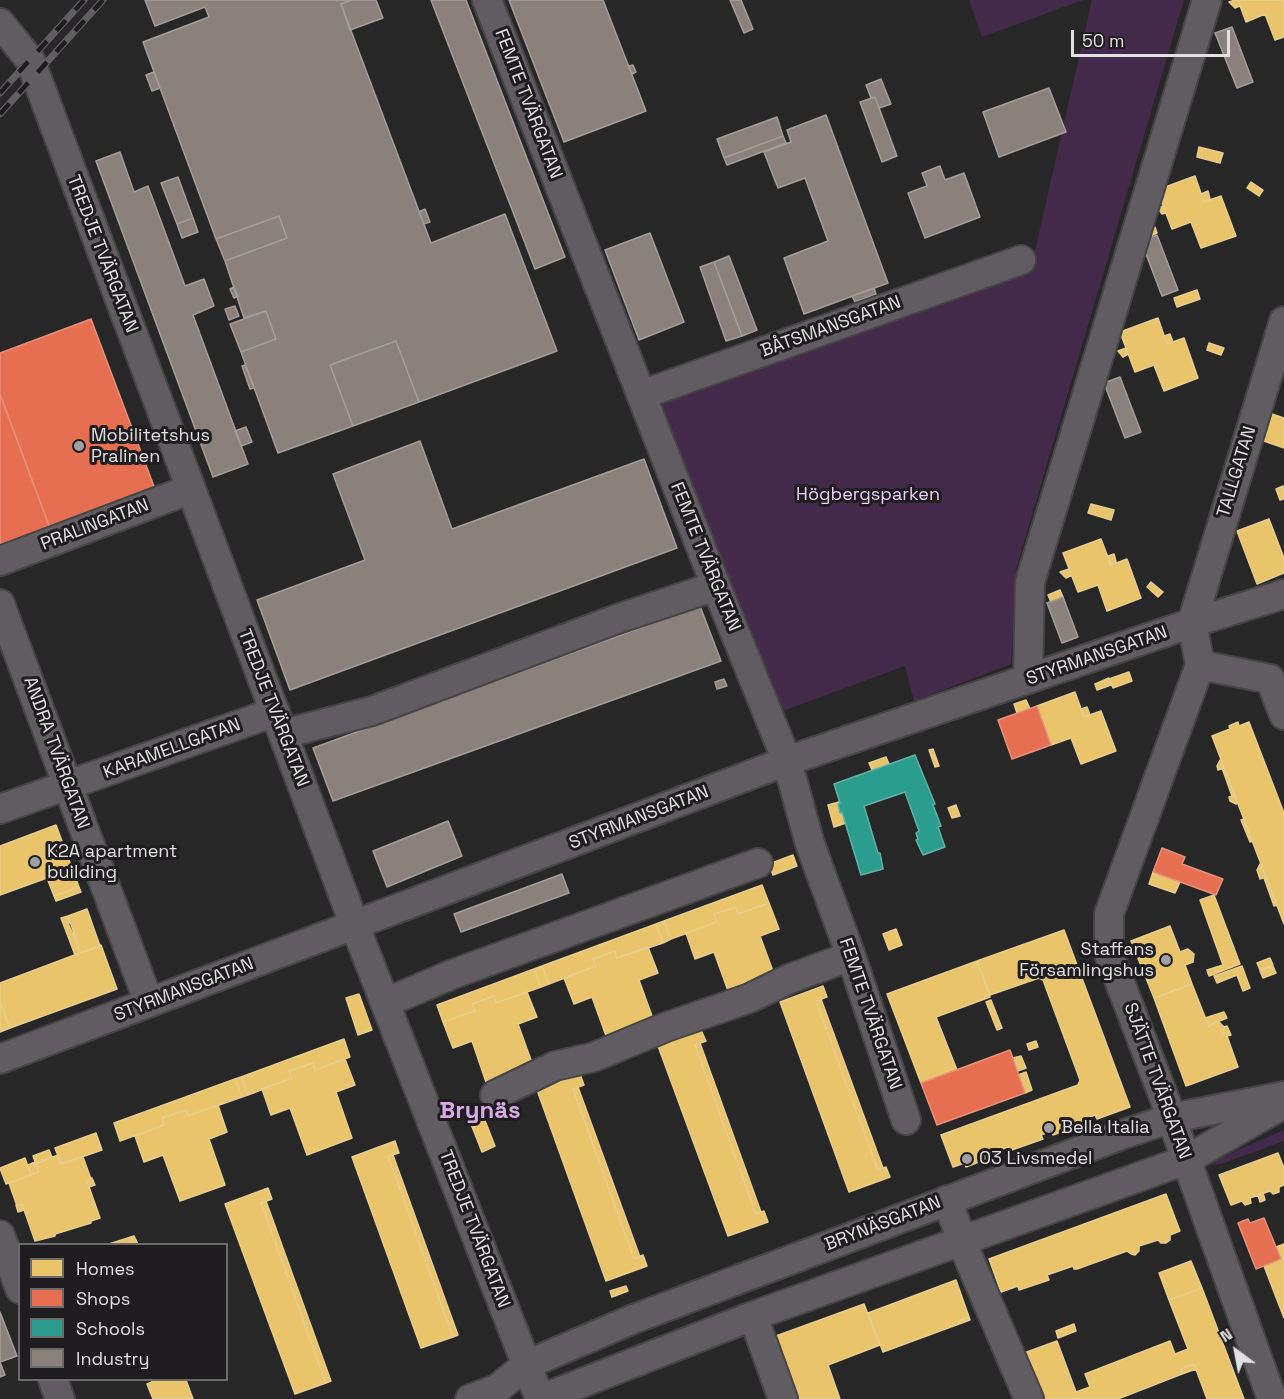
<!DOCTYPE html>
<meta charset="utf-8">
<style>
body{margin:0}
#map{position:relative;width:1284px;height:1399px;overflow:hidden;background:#272727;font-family:"Space Grotesk",sans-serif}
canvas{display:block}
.legend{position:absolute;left:18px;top:1243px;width:210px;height:138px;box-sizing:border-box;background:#1e1c1e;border:2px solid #6c6b6c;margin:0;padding:8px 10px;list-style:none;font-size:18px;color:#e2e1e2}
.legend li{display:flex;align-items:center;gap:12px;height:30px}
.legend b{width:30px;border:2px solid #6c6b6c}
.north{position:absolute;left:1206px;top:1321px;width:60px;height:60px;-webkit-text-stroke:4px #1e1c1e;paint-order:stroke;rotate:328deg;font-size:16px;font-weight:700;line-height:24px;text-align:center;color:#e2e1e2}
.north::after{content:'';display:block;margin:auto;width:21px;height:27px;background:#e2e1e2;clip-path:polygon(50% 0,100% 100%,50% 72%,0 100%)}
.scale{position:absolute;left:1071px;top:30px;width:159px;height:27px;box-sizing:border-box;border:3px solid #e2e1e2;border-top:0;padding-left:8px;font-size:18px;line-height:21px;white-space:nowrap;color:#e2e1e2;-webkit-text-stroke:4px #1e1c1e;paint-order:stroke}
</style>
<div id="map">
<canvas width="1284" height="1399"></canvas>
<ul class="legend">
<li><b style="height:16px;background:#e9c46a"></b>Homes</li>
<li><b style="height:16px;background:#e76f51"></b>Shops</li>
<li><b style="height:16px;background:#2a9d8f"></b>Schools</li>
<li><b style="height:16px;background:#8a817c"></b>Industry</li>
</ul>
<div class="north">N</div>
<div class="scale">50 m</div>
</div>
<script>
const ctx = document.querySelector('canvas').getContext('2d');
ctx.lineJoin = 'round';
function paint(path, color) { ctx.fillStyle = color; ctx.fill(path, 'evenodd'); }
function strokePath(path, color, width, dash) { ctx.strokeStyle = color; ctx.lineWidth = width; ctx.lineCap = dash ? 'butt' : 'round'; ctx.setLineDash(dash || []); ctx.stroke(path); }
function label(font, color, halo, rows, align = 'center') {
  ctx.font = font + ' "Space Grotesk",sans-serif'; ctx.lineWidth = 6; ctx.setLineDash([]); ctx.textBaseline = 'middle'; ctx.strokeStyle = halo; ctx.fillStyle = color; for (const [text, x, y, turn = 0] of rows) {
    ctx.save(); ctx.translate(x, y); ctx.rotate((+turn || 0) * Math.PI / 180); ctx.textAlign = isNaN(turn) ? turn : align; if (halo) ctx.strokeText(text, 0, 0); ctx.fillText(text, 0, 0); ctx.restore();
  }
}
paint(new Path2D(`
 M969 0H1083L982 37Z
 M1092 0H1184L1016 569 1011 664 914 701 905 666 777 713 654 396 1032 264Z
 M1284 1130V1141L1221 1164 1211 1165 1215 1160Z`), '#442a4a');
const homes = new Path2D(`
 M1235 0H1238L1240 6 1235 8 1229 2Z
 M1238 0H1284V37L1275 40 1265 14 1246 22Z
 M1199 147 1223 153 1220 163 1197 157Z
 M1195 176 1204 202 1221 196 1236 236 1201 248 1191 222 1172 229 1157 190Z
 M1251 182 1263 190 1259 196 1247 188Z
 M1208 191 1210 199 1204 202 1201 194Z
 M1163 206 1166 213 1162 214 1158 208Z
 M1155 227 1157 233 1146 238 1144 231Z
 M1197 290 1200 299 1177 307 1174 298Z
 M1158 318 1167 344 1184 338 1198 378 1164 391 1154 365 1135 372 1120 332Z
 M1170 334 1173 342 1167 344 1164 336Z
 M1209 343 1224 348 1221 355 1207 350Z
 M1126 348 1128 354 1123 357 1118 351Z
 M1272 414 1284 418V448L1264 441Z
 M1283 486 1284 499 1280 500 1276 489Z
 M1091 504 1114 510 1111 520 1088 513Z
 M1269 519 1284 558V573L1257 584 1237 531Z
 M1101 539 1111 565 1127 559 1141 598 1107 611 1098 585 1078 592 1063 553Z
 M1114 554 1116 562 1111 565 1108 556Z
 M1069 569 1072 575 1066 578 1060 572Z
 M1151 582 1163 592 1158 597 1147 587Z
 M1060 590 1063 597 1051 602 1048 595Z
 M1129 672 1132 681 1113 688 1109 679Z
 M1109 678 1111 685 1097 690 1095 684Z
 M1075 692 1084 717 1101 711 1116 751 1081 764 1071 738 1051 745 1037 706Z
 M1026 700 1030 709 1017 713 1014 704Z
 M1087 707 1090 715 1084 717 1081 709Z
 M1238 722 1239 726 1249 722 1284 813V924L1212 736 1230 729 1229 726Z
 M933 749 939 766 935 767 929 750Z
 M886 757 889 764 872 770 869 763Z
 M1220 760H1221L1224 768 1218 770 1217 766Z
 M1222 768H1224L1235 795 1232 796Z
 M1235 795 1238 803 1236 804 1230 801 1229 797Z
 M839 802 838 804 846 823 834 827 828 805Z
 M956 805 960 816 952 818 948 808Z
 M1244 819 1252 841 1250 842 1241 820Z
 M56 825 79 887 54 896 47 878 0 895V846Z
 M793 855 797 866 773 875 769 864Z
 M1260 864 1266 877 1260 879 1257 870Z
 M1153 872 1180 882 1175 893 1149 884Z
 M1266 877 1277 905 1274 906 1264 878Z
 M762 885 769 903 738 914 736 907 714 914 717 922 671 939 664 921Z
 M79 887 81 892 56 901 54 896Z
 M1214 895 1240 964 1209 976 1207 970 1223 965 1200 900Z
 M769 903 779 929 760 936 777 982 731 999 714 952 695 959 686 933 717 922 714 914 736 907 738 914Z
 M87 909 100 946 81 953 68 916Z
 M68 916 70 923H68L81 953 75 955 61 918Z
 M664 921 671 939 663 943 656 924Z
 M656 924 663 943 617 958 615 951 593 959 596 966 549 984 542 966Z
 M1170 926 1180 952 1188 949 1194 954 1193 962 1185 965 1192 984 1154 998 1131 941Z
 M896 929 902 945 889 950 883 934Z
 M1064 930 1130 1107 1097 1119 1095 1115 1085 1119 1086 1123 1053 1135 1051 1131 1041 1135 1043 1139 1009 1151 1008 1147 998 1151 999 1154 966 1167 965 1163 953 1167 941 1135 1078 1085 1080 1080 1043 980 1039 978 990 995 977 961Z
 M101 945 117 989 10 1028 0 1002V983Z
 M648 947 658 973 639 980 656 1027 609 1044 592 997 574 1004 564 978 596 966 593 959 615 951 617 958Z
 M1270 958 1273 965 1260 970 1257 963Z
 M977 961 990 997 936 1017 957 1070 921 1083 887 994Z
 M542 966 549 984 541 987 534 969Z
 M1242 966 1250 988 1243 991 1237 975 1217 983 1214 976Z
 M1273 966 1276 973 1263 978 1260 971Z
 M534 969 541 987 496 1003 494 996 472 1004 475 1011 443 1022 437 1005Z
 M1192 984 1209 1027 1215 1022H1219L1224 1027 1223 1034 1226 1033 1238 1067 1186 1086 1154 998Z
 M823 986 827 997 816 1001 878 1170 886 1167 890 1177 849 1192 780 1002Z
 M527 992 537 1017 518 1024 535 1071 488 1088 472 1041 453 1048 443 1022 475 1011 472 1004 494 996 496 1003Z
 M359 994 372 1030 358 1035 346 998Z
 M821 999 883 1168 878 1170 816 1001Z
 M991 1000 1002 1028 997 1030 986 1002Z
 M0 1002 10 1028 0 1032Z
 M1224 1012 1227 1018 1212 1024 1209 1027 1205 1018Z
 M1227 1026 1231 1035 1227 1036 1226 1033 1223 1034 1224 1027Z
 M701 1030 706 1041 695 1045 756 1214 764 1211 768 1222 728 1236 658 1046Z
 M344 1039 350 1057 315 1070 313 1063 289 1071 292 1078 248 1095 241 1077Z
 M1036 1041 1038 1047 1029 1050 1027 1044Z
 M700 1043 761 1212 756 1214 695 1045Z
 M1021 1056 1026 1068 1018 1071 1013 1058Z
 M345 1059 355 1085 336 1092 352 1138 307 1155 290 1108 271 1115 262 1089 292 1078 289 1071 313 1063 315 1070Z
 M1026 1072 1032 1090 1025 1093 1018 1075Z
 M580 1074 584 1085 573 1089 634 1259 643 1255 647 1266 606 1281 537 1090Z
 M241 1077 248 1095 242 1097 235 1079Z
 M235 1079 242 1097 188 1116 186 1110 162 1118 164 1125 120 1141 114 1123Z
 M578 1087 640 1257 634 1259 573 1089Z
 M218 1105 227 1132 209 1139 225 1185 180 1201 163 1155 144 1162 135 1136 164 1125 162 1118 186 1110 188 1116Z
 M482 1113 495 1146 482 1152 469 1119Z
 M96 1133 102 1150 61 1164 55 1148Z
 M395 1141 399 1153 388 1156 453 1337 421 1348 352 1157Z
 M49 1150 52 1157 36 1164 33 1156Z
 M1278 1153 1284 1168V1185L1279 1187V1192L1273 1194 1270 1191 1250 1198 1251 1203 1245 1205 1242 1201 1231 1205 1219 1175Z
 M58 1155 61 1164 83 1157 91 1179 87 1181 100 1218 91 1221V1223L55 1234V1236L35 1241 22 1204 17 1206 9 1183 39 1172 35 1164Z
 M393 1155 458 1335 453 1337 388 1156Z
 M25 1158 31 1175 6 1184 0 1168Z
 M35 1162 39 1172 31 1175 28 1165Z
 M92 1178 95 1185 89 1187 87 1181Z
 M268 1188 272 1199 261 1203 326 1383 295 1394 225 1204Z
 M1263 1193 1265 1200 1260 1202 1258 1195Z
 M1166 1194 1180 1231 1170 1235V1240L1166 1243H1161L1158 1240 1139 1246V1251L1135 1255 1131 1254 1127 1251 1077 1269H1074L1073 1266 1047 1275 1049 1280 1019 1290 1018 1286 1001 1292 989 1259Z
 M266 1201 331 1381 326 1383 261 1203Z
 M22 1204 24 1210 18 1212 16 1205Z
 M134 1236 138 1244H109Z
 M1284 1244V1258L1281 1259 1276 1247Z
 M1284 1258V1318L1264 1266Z
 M1191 1261 1202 1288 1169 1300 1159 1273Z
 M956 1280 969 1317 958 1321 959 1324 883 1352 868 1313Z
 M626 1286 628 1291 612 1297 610 1291Z
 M1202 1288 1244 1399H1207L1194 1364 1181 1369 1182 1374 1118 1399H1041L1024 1353 1057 1341 1076 1392 1090 1387 1085 1374 1170 1341 1175 1354 1188 1349 1169 1300Z
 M864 1304 880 1345 828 1365 840 1399H800L776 1336Z
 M969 1317 970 1320 959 1324 958 1321Z
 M1074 1324 1076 1331 1058 1338 1056 1331Z
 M1194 1364 1196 1369 1182 1374 1181 1369Z
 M152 1380H186L193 1399H153L147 1384 152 1382Z`);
paint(homes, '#e9c46a');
strokePath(homes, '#e7cd8e', 1.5);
const shops = new Path2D(`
 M91 319 158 497 53 536 0 394V353Z
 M0 394 52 534 0 556Z
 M1037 706 1051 745 1012 759 998 720Z
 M1162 848 1185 857 1182 864 1223 879 1216 895 1153 872Z
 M1010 1050 1025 1093 937 1125 921 1083Z
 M1264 1218 1281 1259 1256 1269 1238 1223 1248 1219 1250 1223Z`);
paint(shops, '#e76f51');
strokePath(shops, '#e6917c', 1.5);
const schools = new Path2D(`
 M915 755 935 804 933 805 941 826 938 827 945 847 923 855 916 840 918 839 916 833 919 831 905 792 864 806 878 853H880L883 869 861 875 842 812 840 813 838 804 840 803 834 784Z`);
paint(schools, '#2a9d8f');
strokePath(schools, '#61b1a8', 1.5);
const industry = new Path2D(`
 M145 0H352L341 4 431 243 505 214 557 351 419 402 396 341 330 365 353 426 278 453 241 352 276 339 266 311 244 318 225 261 287 238 279 216 216 239 143 42 209 17 205 7 155 26Z
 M352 0H376L383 18 350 30 341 4Z
 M431 0H466L565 257 535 269Z
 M509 0H603L646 111 564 142Z
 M730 0H741L753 29 744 33Z
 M1232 27 1253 82 1237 88 1215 33Z
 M633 65 636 72 632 74 629 66Z
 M154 72 160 88 152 91 146 75Z
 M881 79 891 104 879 108 875 97 871 98 866 85Z
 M1049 88 1066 132 999 157 983 112Z
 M875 97 897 156 882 162 860 102Z
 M826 115 888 283 804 314 784 258 828 241 805 178 778 188 764 152 791 142 787 130Z
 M777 117 783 136 724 158 717 139Z
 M783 136 786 143 727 165 724 158Z
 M120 152 134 192 148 186 185 286 204 279 214 306 193 315 248 464 213 477 96 161Z
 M940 166 945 180 964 173 980 217 925 238 908 193 927 186 922 173Z
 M178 177 193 218 177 224 161 183Z
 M425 209 430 222 424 224 419 212Z
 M279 216 287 238 225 261 216 239Z
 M193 218 198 232 182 238 177 224Z
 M650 233 684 322 639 340 605 250Z
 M1157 235 1178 290 1162 296 1141 241Z
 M729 256 757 330 742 336 714 262Z
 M714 262 742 336 726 341 700 267Z
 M234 287 238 296 234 298 230 289Z
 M874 288 876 294 855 302 852 296Z
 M235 306 239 316 229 320 225 309Z
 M266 311 276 339 241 352 230 324Z
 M396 341 419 402 353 426 330 365Z
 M245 365 254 388 250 389 242 366Z
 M1120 377 1141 432 1125 438 1104 383Z
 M246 427 252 442 241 446 235 431Z
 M420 441 452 529 644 459 677 548 290 690 257 600 365 560 333 474Z
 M1063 597 1078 637 1062 643 1047 603Z
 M700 606 721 661 333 801 313 748Z
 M724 679 727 686 717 689 715 682Z
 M448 821 462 856 387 887 373 851Z
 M562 874 569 893 461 932 454 914Z
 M0 1312 17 1356 0 1362Z
 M0 1362 5 1375 0 1377Z`);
paint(industry, '#8a817c');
strokePath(industry, '#a49e9b', 1.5);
const minor = new Path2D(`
 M487 0 716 586 787 761 810 844 851 956 906 1120
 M0 23 30 60 355 926 540 1399
 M641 395 1021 260
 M0 561 191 489
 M0 604 149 1003
 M1200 665 1270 679 1284 715
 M1028 679 1030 582 1207 0
 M283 734 372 711 617 619 716 586
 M0 809 275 712
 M385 1003 453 974 758 863
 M0 1059 787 761 1192 623 1284 594
 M495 1095 555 1066 594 1057 666 1027 750 998 789 979 851 956
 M947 1200 969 1259 1029 1399
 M0 1235 20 1289
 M753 1316 783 1399
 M53 1380 60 1399
 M470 1399 497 1389 526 1365 631 1320 1127 1133 1172 1118 1284 1096
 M541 1399 753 1316 1186 1160 1282 1105
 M1272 1399 1165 1100 1109 954V914L1200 665 1192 623 1284 321`);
strokePath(minor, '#454545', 32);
strokePath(minor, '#615b62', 28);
const rail = new Path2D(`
 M0 93 84 0
 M0 114 103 0`);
strokePath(rail, '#615e62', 7);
strokePath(rail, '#1e1c1e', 4.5, [14]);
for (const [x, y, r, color] of [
 [79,446,6,"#a1a0a1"],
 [35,862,6,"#a1a0a1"],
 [1166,960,6,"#a1a0a1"],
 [1049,1128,6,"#a1a0a1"],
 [967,1159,6,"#a1a0a1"]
]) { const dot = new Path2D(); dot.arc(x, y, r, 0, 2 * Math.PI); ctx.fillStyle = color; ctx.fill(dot); strokePath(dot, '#1e1c1e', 2); }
label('18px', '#e2e1e2', '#1e1c1e', [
 ["FEMTE TVÄRGATAN",528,104,69],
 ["TREDJE TVÄRGATAN",102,254,69],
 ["BÅTSMANSGATAN",831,327,-20],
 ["TALLGATAN",1237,472,-73],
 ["PRALINGATAN",95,525,-21],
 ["FEMTE TVÄRGATAN",705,557,68],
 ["STYRMANSGATAN",1097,656,-19],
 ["TREDJE TVÄRGATAN",273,708,69],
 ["KARAMELLGATAN",172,749,-20],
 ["ANDRA TVÄRGATAN",56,753,70],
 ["STYRMANSGATAN",639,818,-21],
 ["STYRMANSGATAN",184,990,-21],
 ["FEMTE TVÄRGATAN",870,1014,71],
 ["SJÄTTE TVÄRGATAN",1157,1081,70],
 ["BRYNÄSGATAN",883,1224,-21],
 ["TREDJE TVÄRGATAN",474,1229,69]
]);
label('18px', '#e2e1e2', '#1e1c1e', [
 ["Mobilitetshus",91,436],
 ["Pralinen",91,457],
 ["K2A apartment",47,852],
 ["building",47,873],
 ["Staffans",1154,950,"right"],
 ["Församlingshus",1154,971,"right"],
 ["Bella Italia",1061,1128],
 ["O3 Livsmedel",979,1159]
], 'left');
label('18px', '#f1ccfb', '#1e1c1e', [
 ["Högbergsparken",868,495]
]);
label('bold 24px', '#daaae7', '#1e1c1e', [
 ["Brynäs",480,1111]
]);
</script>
